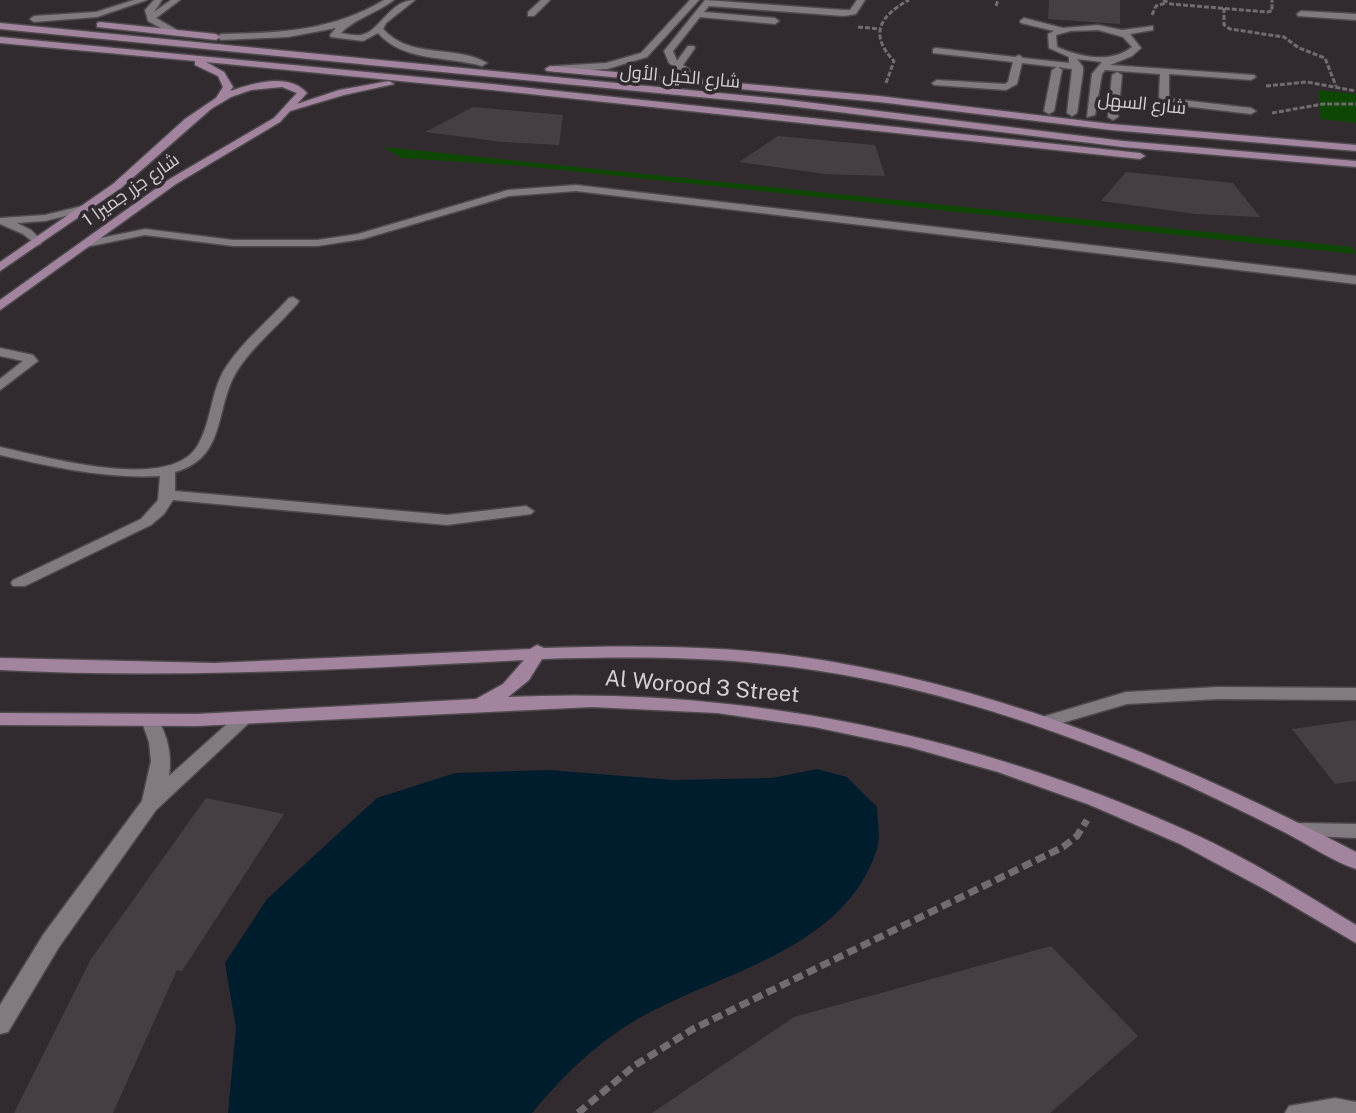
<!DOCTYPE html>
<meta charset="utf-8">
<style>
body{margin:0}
canvas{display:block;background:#312b30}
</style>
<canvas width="1356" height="1113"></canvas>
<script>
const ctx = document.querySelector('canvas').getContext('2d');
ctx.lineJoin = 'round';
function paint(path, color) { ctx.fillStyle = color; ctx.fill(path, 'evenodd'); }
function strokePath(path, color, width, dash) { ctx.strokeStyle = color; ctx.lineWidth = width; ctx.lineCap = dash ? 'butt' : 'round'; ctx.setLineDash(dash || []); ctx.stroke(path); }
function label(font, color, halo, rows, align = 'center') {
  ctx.font = font + ' "Public Sans",Cairo,sans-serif'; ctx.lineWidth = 7; ctx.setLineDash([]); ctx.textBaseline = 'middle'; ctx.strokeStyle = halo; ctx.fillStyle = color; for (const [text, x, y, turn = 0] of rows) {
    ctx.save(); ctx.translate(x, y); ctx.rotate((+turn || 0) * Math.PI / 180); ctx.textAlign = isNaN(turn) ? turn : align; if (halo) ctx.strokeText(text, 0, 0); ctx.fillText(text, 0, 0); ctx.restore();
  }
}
paint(new Path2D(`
 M1318 90 1356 94V123L1321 119Z
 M384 147 1352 247 1356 254 523 166 402 158Z`), '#0e4703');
paint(new Path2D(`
 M817 769 847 777 877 807C877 819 881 837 877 849 844 952 718 972 636 1020 595 1044 562 1077 532 1113H228L236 1028 225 963 267 899 377 798 455 773 549 770 673 780 772 778Z`), '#001d2d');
paint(new Path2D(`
 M1049 0H1120V24L1048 19Z
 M473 107 563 115 559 145 503 142 425 132Z
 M778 136 875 145 885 176 825 174 739 162Z
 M1126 172 1233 183 1260 217 1196 214 1101 201Z
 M1356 720V781L1335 784 1292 729Z
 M206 798 284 814 182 971 177 970 113 1113H14L91 959Z
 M1051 946 1138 1036 1050 1113H652L794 1017Z`), '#453f43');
const lane = new Path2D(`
 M134 0H147L97 17 34 22 30 19 34 16 96 12Z
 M154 0H162L154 12 171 0H180L156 18 177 30V34H171L148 21 145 10Z
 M541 0H550L534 16H528V12Z
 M690 0H699L647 57 607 69 554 72 549 69 554 66 606 63 641 53Z
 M705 0 844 10H850L857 0H865L856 14 844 16 709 6 704 12 775 18 779 21 775 24 700 17 673 51 677 61 688 46H694L695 48 683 65 705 81 707 83 702 86 669 63 664 51Z
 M1301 11 1356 14V20L1298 16 1297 14Z
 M1024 18 1063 28 1098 25 1122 30 1153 26V30L1130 34 1141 48 1132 56 1110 65 1254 75 1256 77 1251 80 1169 74V96L1173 99 1251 108 1256 111 1251 114 1167 104 1159 97 1160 74 1105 70 1102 74 1095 115 1087 117 1092 74 1102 62 1077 59 1083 67V72L1077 113 1072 116 1067 113 1072 69 1058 67 1062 70 1054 111 1049 114 1044 111 1052 70 1057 67 1022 63 1017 84 1006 90 934 85 932 83 937 80 1005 84 1008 82 1013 62 933 53V49L936 48 1015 57 1019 55 1023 58 1069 63V57L1049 48 1048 34 1054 31 1021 23 1020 21ZM1098 30 1123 37 1132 47C1111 64 1080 57 1057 47L1056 35 1071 31Z
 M1117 72 1122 75 1118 117 1113 120 1108 117 1112 75Z
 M576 185 1356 276V284L576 191 509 196 363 239 317 246H233L145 235 86 247 80 244 86 241 145 229 233 240H317L358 234 508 190Z
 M86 205 92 208 90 210 45 221 17 223 31 230 41 240V244L37 245 23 234 0 224V218L45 215Z
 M293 297 299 301 297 304C279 325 255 344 239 368 213 406 229 457 175 472V491L447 515 526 506 534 511 531 514 447 525 173 500 164 514 151 525 25 586H13L11 583 13 580 141 519 158 500 160 476C105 479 53 467 0 455V447C43 456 166 492 196 448 212 424 210 391 226 367 243 341 268 321 289 298Z
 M0 348 33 355 38 361 0 390V379L23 361 0 356Z`);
const street = new Path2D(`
 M384 0H394C377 13 354 19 341 33 347 34 355 36 361 35 380 32 389 0 415 0L386 23 383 29C411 60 454 44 487 63L482 66C448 56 403 62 378 33L363 41 331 37 330 35 336 28 288 37 221 40 217 37 221 34C279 33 333 31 384 0Z
 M1218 687 1356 688V700L1218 699 1127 704 1048 727 1042 725 1039 721 1042 717 1126 692Z
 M243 713 249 715 252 719 249 723 156 810 59 947 8 1032 0 1034V1005L43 935 142 801 151 761 149 742 142 722 145 718H157C168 736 172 756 169 776L237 715Z
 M1298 823 1356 824V838L1291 835 1288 830 1291 825Z
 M1335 1098 1356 1102V1113H1285L1289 1106Z`);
const secondary = new Path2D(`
 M100 22 216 34 220 37 216 40 97 27V23Z
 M0 23 781 99 1123 141 1356 161V167L1123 147 781 105 0 29Z
 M0 37 492 84 1140 153 1145 156 1140 159 492 90 206 62 224 72 233 87 230 91C253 83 289 72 307 93L297 104 339 90 389 81 394 84 344 95 290 111 280 122 176 184 0 310V300L168 180 274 118 297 93 282 87 251 90 231 97 211 109 121 188 0 271V262L113 184 185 119 216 98 223 87 218 76 195 65V61L0 43Z
 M550 66 879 96 1111 124 1356 145V151L1111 130 879 102 547 71 545 69Z
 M537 645 544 648C638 645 735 645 828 661 1015 693 1188 765 1356 852V869C1332 861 1309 845 1286 833 1243 811 1199 790 1155 771 1030 719 900 677 765 664 691 656 616 657 542 659L529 680 508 697C744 686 977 735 1192 833 1249 859 1302 892 1356 925V943L1266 890 1180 844 1090 805 998 772 909 747 814 727 717 713 592 707 197 726 0 725V713L197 714 476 699 503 684 524 660C349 669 175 679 0 670V658L214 663 530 649Z`);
strokePath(lane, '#4d494c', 3);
strokePath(street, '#4d494c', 3);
strokePath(secondary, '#4d494c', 3);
strokePath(new Path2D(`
 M1163 0 1171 4 1267 12 1272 11V0
 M996 6 998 0
 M1224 8V25L1230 29 1284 37 1299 48 1325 58 1336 86
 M1152 15 1156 6 1166 3
 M858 27 881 29
 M886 83 894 61C869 35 879 16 909 0
 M1266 86 1307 82 1356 91
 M1272 113 1323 104H1356`), '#706c70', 3, [5, 2]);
strokePath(new Path2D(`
 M578 1113 634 1066 693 1029 1063 847 1077 836 1087 820`), '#706c70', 7, [10, 5]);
paint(lane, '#817b81');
paint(street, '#817b81');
paint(secondary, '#a3849e');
label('18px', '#d3d0d3', '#312b30', [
 ["شارع الخيل الأول",680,77,5],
 ["شارع السهل",1142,104,6],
 ["شارع جزر جميرا 1",131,190,-35]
]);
label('22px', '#d3d0d3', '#312b30', [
 ["Al Worood 3 Street",702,687,5]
]);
</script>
